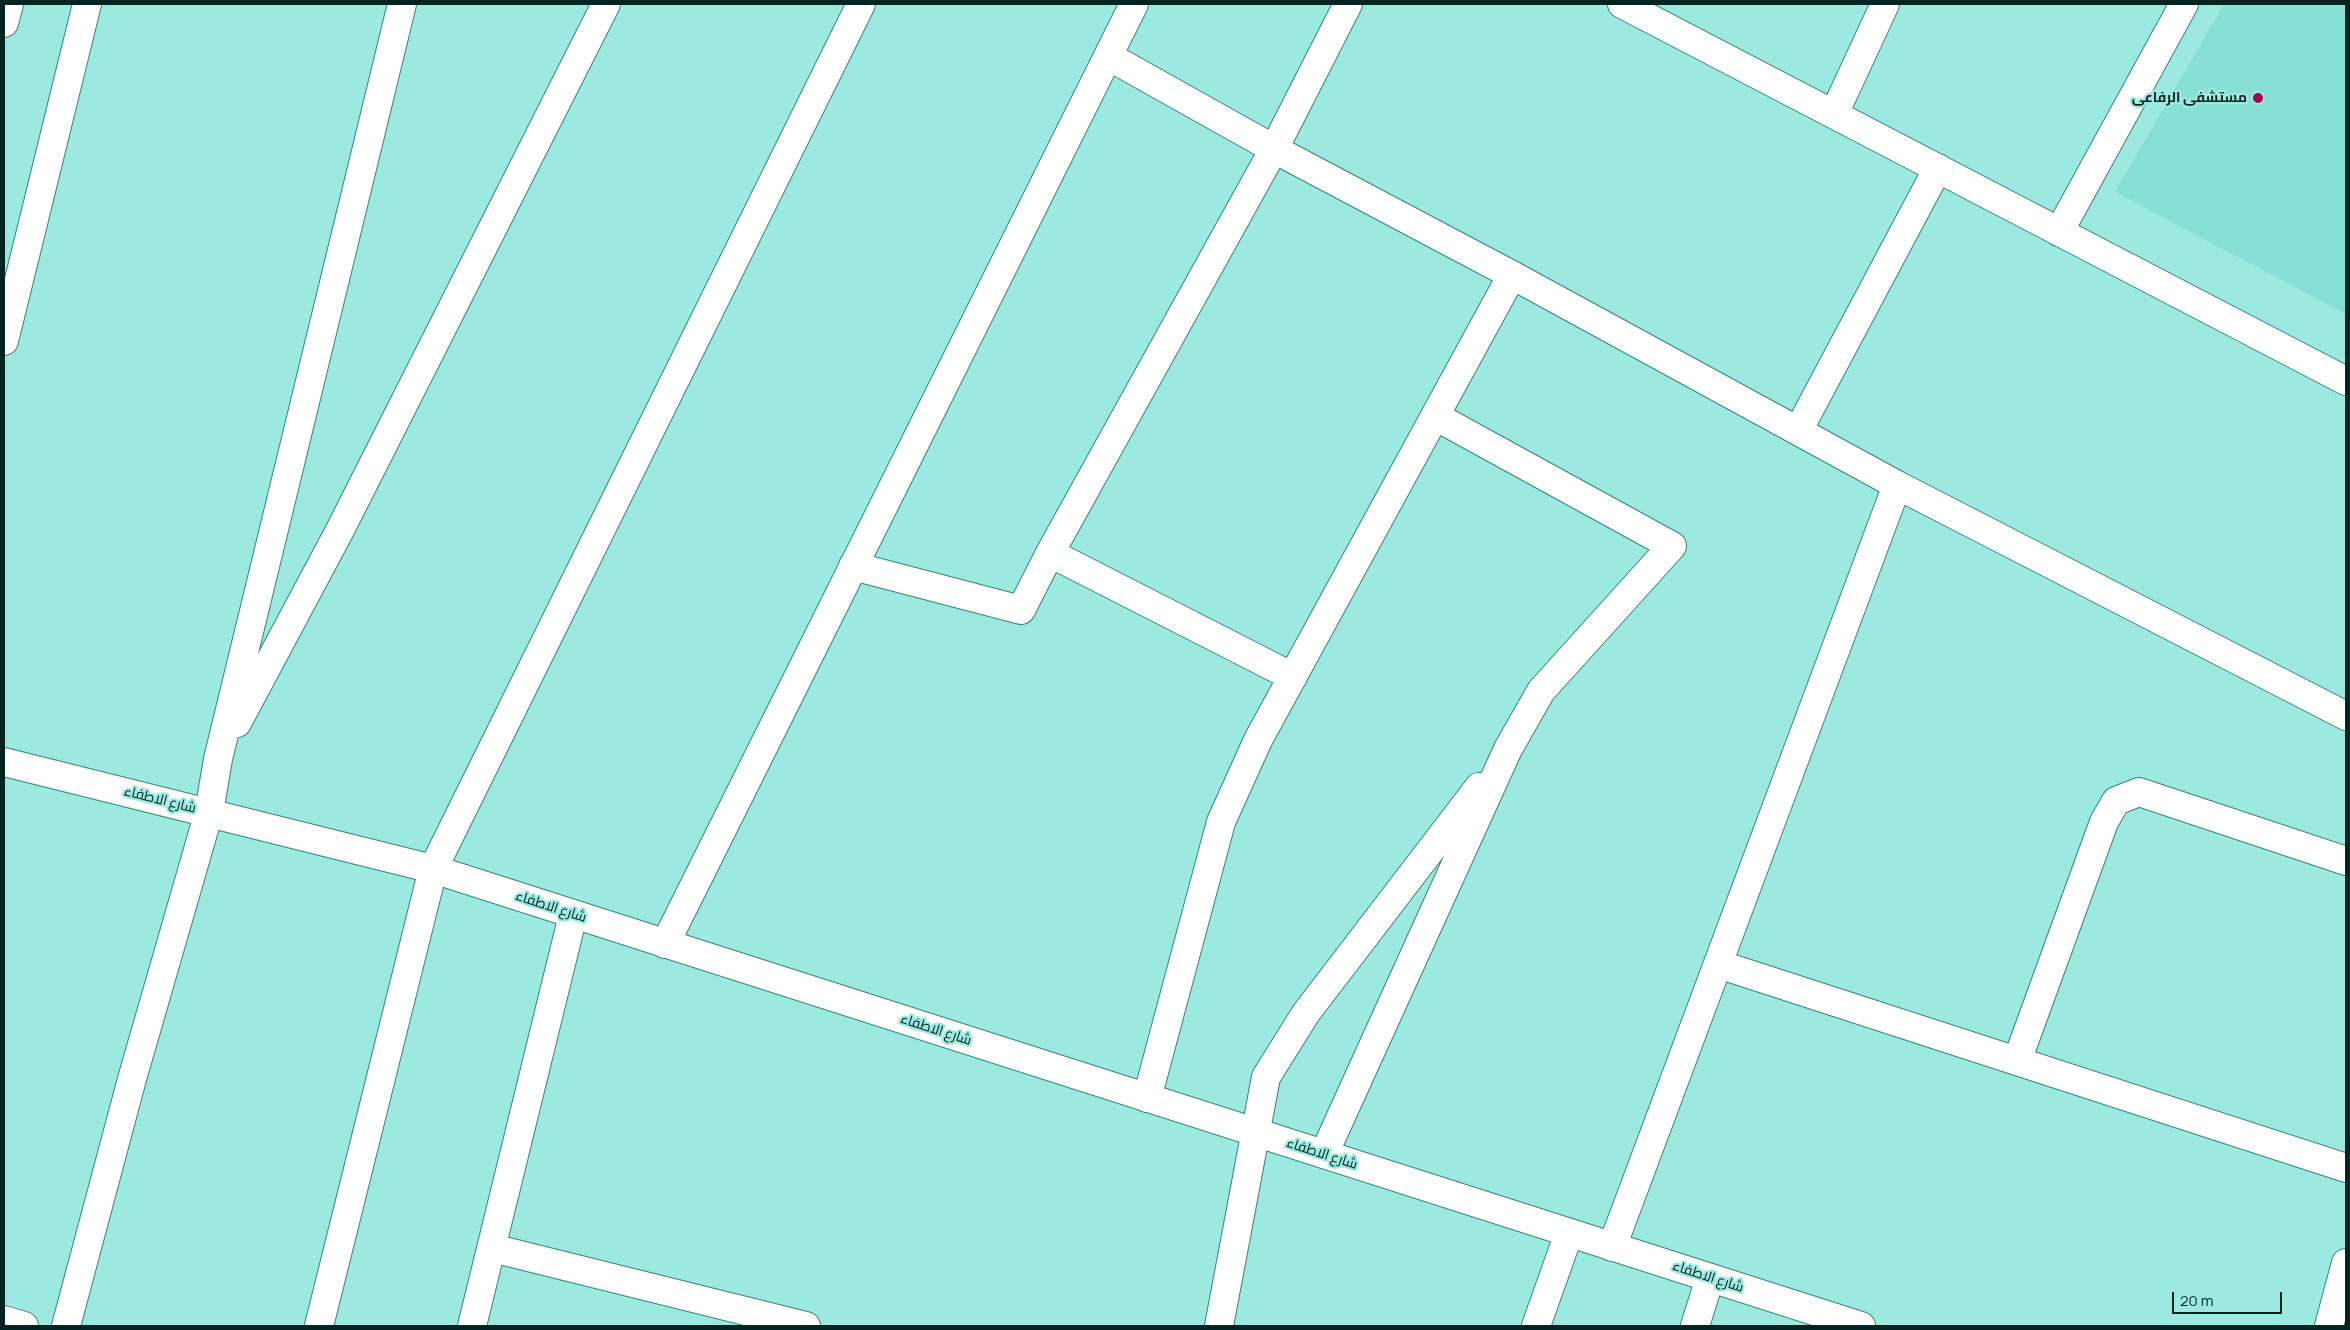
<!DOCTYPE html>
<meta charset="utf-8">
<style>
body{margin:0}
#map{position:relative;width:2350px;height:1330px;overflow:hidden;background:#9ce9df;font-family:Manrope,sans-serif}
canvas{display:block}
.frame{position:absolute;inset:0;border:5px solid #032421;pointer-events:none}
.scale{position:absolute;left:2172px;top:1292px;width:110px;height:22px;box-sizing:border-box;border:2px solid #032421;border-top:0;padding-left:6px;font-size:15px;line-height:18px;white-space:nowrap;color:#032421;-webkit-text-stroke:4px #9ce9df;paint-order:stroke}
</style>
<div id="map">
<canvas width="2350" height="1330"></canvas>
<div class="frame"></div>
<div class="scale">20 m</div>
</div>
<script>
const ctx = document.querySelector('canvas').getContext('2d');
ctx.lineJoin = 'round';
function paint(path, color) { ctx.fillStyle = color; ctx.fill(path, 'evenodd'); }
function strokePath(path, color, width, dash) { ctx.strokeStyle = color; ctx.lineWidth = width; ctx.lineCap = dash ? 'butt' : 'round'; ctx.setLineDash(dash || []); ctx.stroke(path); }
function label(font, color, halo, rows, align = 'center') {
  ctx.font = font + ' Manrope,Cairo,sans-serif'; ctx.lineWidth = 4.5; ctx.setLineDash([]); ctx.textBaseline = 'middle'; ctx.strokeStyle = halo; ctx.fillStyle = color; for (const [text, x, y, turn = 0] of rows) {
    ctx.save(); ctx.translate(x, y); ctx.rotate((+turn || 0) * Math.PI / 180); ctx.textAlign = isNaN(turn) ? turn : align; if (halo) ctx.strokeText(text, 0, 0); ctx.fillText(text, 0, 0); ctx.restore();
  }
}
paint(new Path2D(`
 M2224 4H2346V314L2115 192Z`), '#87e0d5');
const street = new Path2D(`
 M1622 4 2346 381
 M4 23 9 4
 M1108 56 1274 149 1512 275 1897 485 2346 716
 M1834 114 1885 4
 M2059 232 2184 4
 M4 341 87 4
 M1798 431 1938 168
 M1050 553 1293 677
 M853 566 1021 610 1050 553 1274 149 1348 4
 M237 723 339 532 606 4
 M665 944 1134 4
 M1718 964 2346 1168
 M2017 1061 2104 822 2116 801 2139 792 2346 861
 M1147 1098 1221 822 1258 740 1512 275
 M1324 1154 1508 749 1541 691 1672 546 1435 416
 M1612 1247 1897 485
 M492 1248 806 1326
 M4 1320 24 1326
 M66 1326 132 1079 209 812 218 759 402 4
 M319 1326 433 869 861 4
 M472 1326 573 915
 M1219 1326 1266 1077 1306 1013 1479 787
 M1536 1326 1569 1233
 M1695 1326 1710 1278
 M2329 1326 2346 1263`);
const secondary = new Path2D(`
 M4 762 433 869 1861 1326`);
strokePath(street, '#35847b', 30);
strokePath(secondary, '#35847b', 30);
strokePath(street, '#fff', 28);
strokePath(secondary, '#fff', 28);
for (const [x, y, r, color] of [
 [2258,98,6,"#a1074a"]
]) { const dot = new Path2D(); dot.arc(x, y, r, 0, 2 * Math.PI); ctx.fillStyle = color; ctx.fill(dot); strokePath(dot, '#9ce9df', 2); }
label('bold 14px', '#032421', '#9ce9df', [
 ["مستشفی الرفاعی",2247,98]
], 'right');
label('14px', '#032421', '#9ce9df', [
 ["شارع الاطفاء",160,800,14],
 ["شارع الاطفاء",551,907,18],
 ["شارع الاطفاء",936,1030,18],
 ["شارع الاطفاء",1322,1154,18],
 ["شارع الاطفاء",1708,1277,18]
]);
</script>
